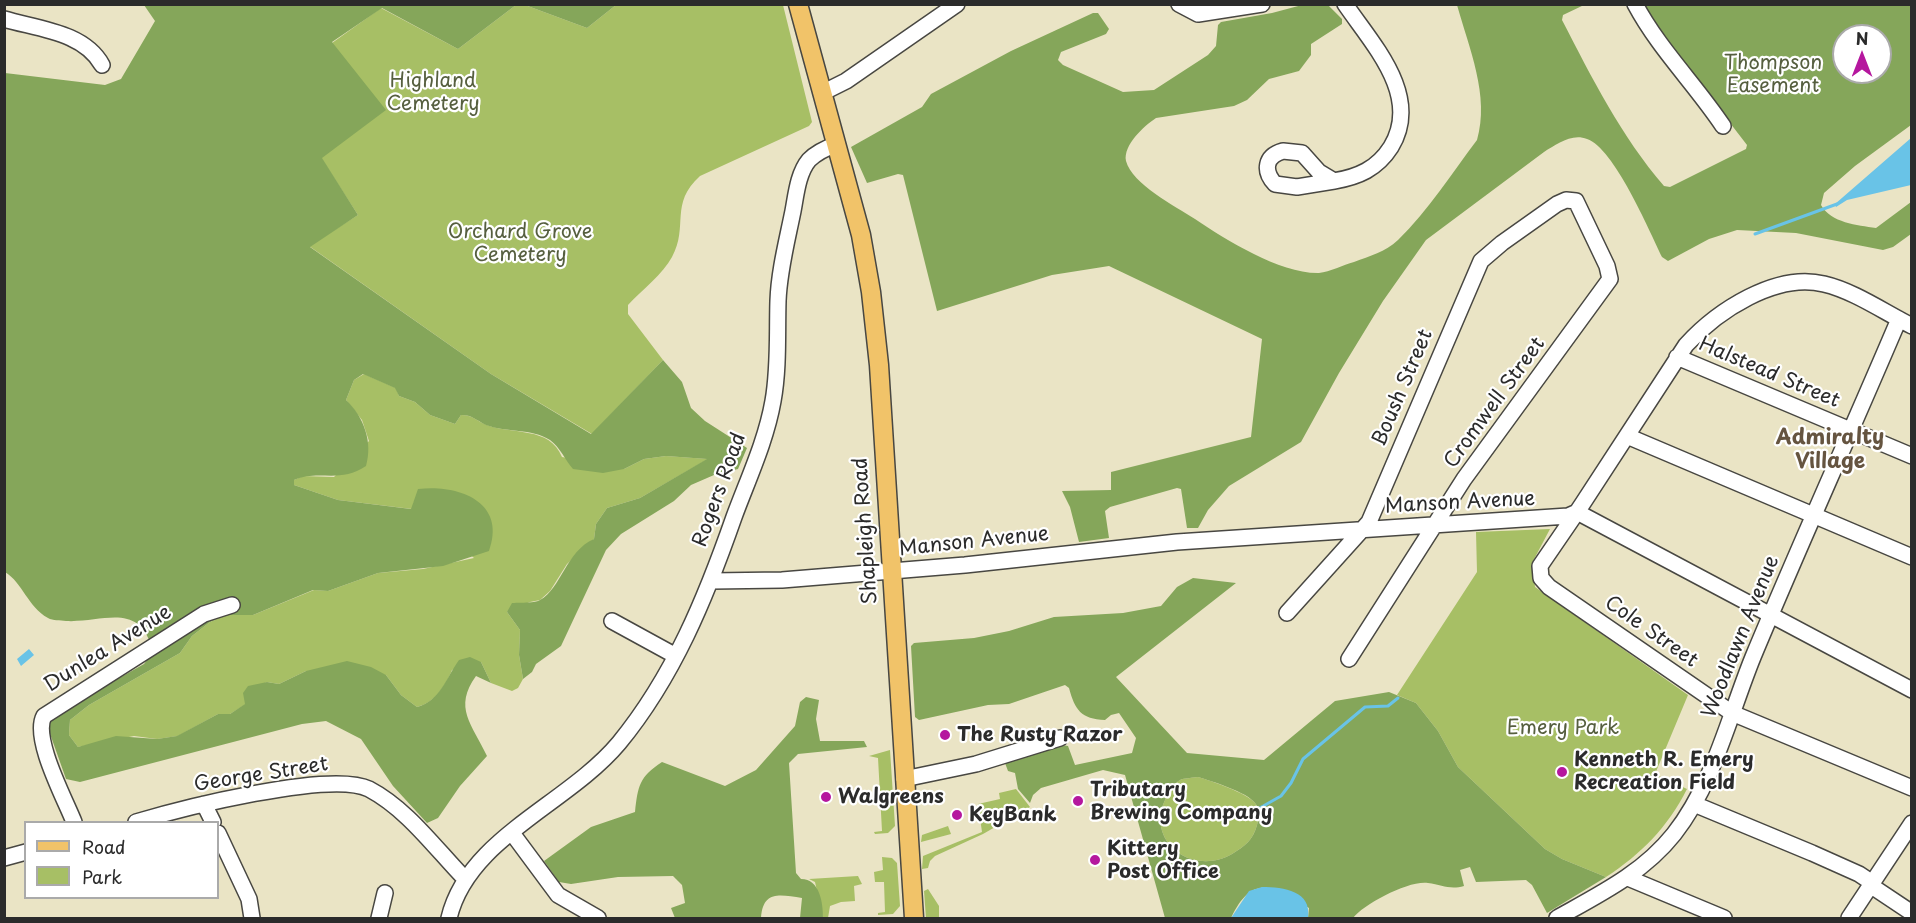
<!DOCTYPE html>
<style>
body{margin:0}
#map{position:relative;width:1916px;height:923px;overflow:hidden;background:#eae4c5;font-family:"Playpen Sans",sans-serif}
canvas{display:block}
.frame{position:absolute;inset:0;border:6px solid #2b2b2b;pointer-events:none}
.legend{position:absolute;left:24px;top:821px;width:195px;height:78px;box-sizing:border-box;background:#fff;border:2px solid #aaa;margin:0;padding:8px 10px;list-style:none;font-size:18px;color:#2b2b2b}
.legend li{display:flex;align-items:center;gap:12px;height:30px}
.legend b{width:30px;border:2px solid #aaa}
.north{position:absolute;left:1832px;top:24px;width:60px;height:60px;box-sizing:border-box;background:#fff;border:2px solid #aaa;border-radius:50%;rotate:0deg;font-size:16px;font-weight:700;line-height:24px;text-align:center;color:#2b2b2b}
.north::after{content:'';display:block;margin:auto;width:21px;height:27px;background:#b5179e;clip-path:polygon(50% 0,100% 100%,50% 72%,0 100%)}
</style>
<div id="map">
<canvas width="1916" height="923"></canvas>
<div class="frame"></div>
<ul class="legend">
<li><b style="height:8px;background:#f1c369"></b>Road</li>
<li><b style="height:16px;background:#a7bf65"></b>Park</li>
</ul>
<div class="north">N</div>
</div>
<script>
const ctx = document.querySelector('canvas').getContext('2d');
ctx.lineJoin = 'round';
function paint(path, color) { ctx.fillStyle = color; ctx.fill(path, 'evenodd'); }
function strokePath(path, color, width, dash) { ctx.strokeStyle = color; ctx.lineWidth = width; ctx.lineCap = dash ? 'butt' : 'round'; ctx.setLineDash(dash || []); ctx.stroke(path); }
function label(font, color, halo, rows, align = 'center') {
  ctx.font = font + ' "Playpen Sans",sans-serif'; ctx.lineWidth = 4.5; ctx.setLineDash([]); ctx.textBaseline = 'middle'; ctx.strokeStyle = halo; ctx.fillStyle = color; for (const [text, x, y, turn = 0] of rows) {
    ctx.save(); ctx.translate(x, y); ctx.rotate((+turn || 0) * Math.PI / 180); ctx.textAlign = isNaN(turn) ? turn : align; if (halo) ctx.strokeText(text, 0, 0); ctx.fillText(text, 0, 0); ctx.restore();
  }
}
paint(new Path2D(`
 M516 5H525L587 28 616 5H783L812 122 809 126 700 176C669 204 689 226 672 257 663 274 642 290 628 305V314L663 360 592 434 491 374 309 246 358 215 321 158 332 43 381 8 458 49Z
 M364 374 396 388 399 396 415 402 430 415 455 424 461 415C473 415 476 421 487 425 512 435 550 426 562 457L624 469 644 459 666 456 708 459 640 498 607 508 596 524 594 539 567 564 550 591 540 600 530 602 507 612 520 630 519 655 523 679 518 688 512 691 491 683 481 662 452 670C445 687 434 703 417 707L401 695 386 675 306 671 279 684 267 682 244 693 246 704 230 714H218L178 736 157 739 134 736 78 747 69 735 70 720 89 705 180 653 192 636 210 622 227 615H253L314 590 328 591 378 573 423 569 474 558 414 502 412 509 338 500 294 485V480L303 476 334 477 369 441 362 420 346 400 354 380Z
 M1550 529 1532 563 1535 587 1688 695 1655 774 1687 789C1668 827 1641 854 1606 877L1562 859 1545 849 1458 767 1438 731 1416 703 1397 695 1477 572 1476 532Z
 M890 750 895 826 888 833 875 834 874 832 882 831 878 758 869 756Z
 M1198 777C1211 781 1247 793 1255 803 1261 810 1259 817 1257 825 1253 840 1245 846 1232 854 1192 877 1144 841 1166 798 1169 792 1173 783 1180 780 1184 778 1193 778 1198 777Z
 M1016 789 1030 807 983 834 935 856 930 861 928 868 922 869 923 856 982 832 978 804 1000 799 999 793Z
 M948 826 951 834 921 842 922 835Z
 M882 857 892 858 897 863 900 906 893 914 878 915V913L885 912 884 882H875L874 872 883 870Z
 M858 876 862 884 854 886 855 901 841 902 830 906 828 918H823L815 882 809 879Z
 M928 889 939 906V918H926L924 891Z`), '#a7bf65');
paint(new Path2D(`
 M144 5H516L458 49 382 8 332 42 386 110 322 158 358 215 310 247 491 374 591 434 663 360 682 382 691 408 705 421 747 448 738 469 714 475 691 485 674 501 621 534 606 550 561 646 536 664 532 672 523 679 519 655 520 630 507 612 512 603C520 602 533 604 540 600 561 589 566 551 594 539L596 524 607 508 640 498 707 459 666 456 644 459 624 469 603 473 573 469C565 460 560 447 550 440 531 428 507 433 486 425 476 420 472 415 461 415L455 424 430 415 415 402 399 396 395 388 363 374 354 380 346 400C364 417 373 442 366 466 340 484 318 469 294 480V485L338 500 411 509 418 489C459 484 507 502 489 551L443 566 378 573 328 591 313 590 253 615H227L210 622 192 636 180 653 89 705 70 720 69 735 78 747 116 736 157 739 177 736 218 714H230L245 704 243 693 248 686 267 682 279 684 306 671 347 661 371 667 386 675 401 695 417 707C440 701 446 678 459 660L470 657 481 662 491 683 476 676C453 708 472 724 487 756L460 786 438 818 427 823 393 786 361 739 326 721 302 724 80 782 66 779 48 728 54 715 144 664 153 652C140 600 104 623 66 621 60 620 53 621 48 618 27 606 23 583 5 572V73L105 85 121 79 155 21Z
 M525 5H616L587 28Z
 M1302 5H1328L1342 19V24L1311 44V55L1299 71 1269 79 1247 100 1234 106 1156 118C1144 126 1123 145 1126 161 1132 184 1175 206 1195 219 1226 240 1281 274 1319 273 1330 272 1343 265 1354 262 1370 256 1385 252 1398 240 1428 211 1452 173 1477 140 1490 96 1469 48 1457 5H1584L1563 15 1562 20C1592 78 1621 136 1664 186L1670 187 1746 149 1747 145 1673 49 1644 5H1911V125L1855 166 1824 193 1821 205C1831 223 1857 225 1876 228L1911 202V234L1893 247 1883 250 1796 233 1737 230 1709 239 1668 261 1662 257C1649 230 1614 148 1587 139 1571 133 1556 145 1544 152L1426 240 1383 301 1339 373 1301 442 1229 486 1208 510 1198 528H1187L1181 489 1177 488 1110 507 1105 511 1109 538 1079 542 1070 507 1062 491 1111 490V472L1251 437 1262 339 1109 266 1052 275 937 311 903 175 898 174 867 183 851 147 922 107 931 94 1011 51 1093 13H1098L1109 29 1106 34 1061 52 1058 60 1063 65 1123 92 1154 90 1208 55 1216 46 1218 25 1221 22 1272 13ZM1844 36H1880V72H1844Z
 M1193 578 1236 583 1116 677 1187 753 1264 760 1335 701 1389 692 1416 703 1438 731 1458 767 1545 849 1562 859 1606 877 1547 913 1532 885 1526 880 1476 882 1470 867 1460 870 1464 886C1450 890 1442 885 1428 883 1409 880 1364 904 1353 918H1308L1309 908C1274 887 1253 872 1231 918H1165L1125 775 1103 770 1041 788 1033 795 1030 803 1018 789 1015 773 1008 771 1005 763 1062 745 1068 746 1075 765 1132 753 1136 738 1119 713 1111 715 1105 720C1081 719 1075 710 1069 688L1065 685 1009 704 988 705 919 720 915 717 911 646 914 643 974 638 1009 631 1054 617 1123 613 1161 606 1177 587ZM1198 777C1211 781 1247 792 1255 803 1261 810 1259 817 1257 825 1253 840 1245 846 1232 854 1192 877 1144 841 1166 798 1169 792 1173 784 1180 780 1184 778 1193 778 1198 777Z
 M806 697 819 700 816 719 820 741H864L867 747 798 754 789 763 796 873 801 879C820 879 823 903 823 918H800L802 898C780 895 763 890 761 918H675L671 908 685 903 682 885 673 876 618 877 571 884 559 882 544 861 591 827 635 812C638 786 639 777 662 762L725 786 756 770 795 726 800 702Z`), '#85a65a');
paint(new Path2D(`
 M1911 138V185L1847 200 1836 207 1835 204Z
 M29 649 34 655 21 666 17 659Z
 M1262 887C1284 887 1312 891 1308 918H1231L1249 891Z`), '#69c3e7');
strokePath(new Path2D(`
 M1755 234 1837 204
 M1258 809 1281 796 1291 783 1303 759 1365 707 1388 706 1398 698`), '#69c3e7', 3);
const minor = new Path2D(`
 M1179 4 1198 14 1262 4
 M1635 4C1659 49 1695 84 1723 126
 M4 19C38 29 84 32 102 65
 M822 93 846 81 957 4
 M1283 151 1302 153 1319 172 1334 181 1297 187 1275 184C1263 171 1265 156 1283 151Z
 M1334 181C1358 177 1377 169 1391 147 1422 96 1373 45 1345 4
 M1677 357 1912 456
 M1627 436 1912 557
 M712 581 782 580 965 565 1177 542 1568 516 1577 512 1583 503 1686 345C1717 311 1776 272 1824 284 1854 291 1884 312 1912 326
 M1287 613 1369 522 1481 261 1502 243 1557 204 1566 200 1576 201 1607 266 1610 279 1464 479 1349 659
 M612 621 676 656
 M1912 690 1577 512 1540 566 1541 578 1549 587 1732 713 1912 788
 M904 779 976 764 1060 738
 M204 804 213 822
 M1694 804 1812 853 1859 874 1871 882
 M74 822C65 799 32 738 44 716L204 614 232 605
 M136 822C179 809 331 770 369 789 407 809 435 848 465 879
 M218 833 249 899 252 918
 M512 833 558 895 598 918
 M4 858 26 852
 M1628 878 1724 918
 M1870 885 1912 913
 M379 918 385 893
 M449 918C468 838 567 805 619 743 674 676 706 597 734 517 748 479 766 441 773 401 779 368 777 334 778 301 779 271 787 241 793 211 796 195 798 173 809 160 817 152 826 148 837 144
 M1557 918C1600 894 1643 873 1674 834 1714 783 1729 716 1753 657 1800 544 1851 432 1899 319
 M1849 918 1912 823`);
const major = new Path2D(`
 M798 4 861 235 871 292 879 365 914 918`);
strokePath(minor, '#484742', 18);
strokePath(major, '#484742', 21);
strokePath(minor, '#fff', 15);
strokePath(major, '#f1c369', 18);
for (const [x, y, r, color] of [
 [945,735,6,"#b5179e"],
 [1562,772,6,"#b5179e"],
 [826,797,6,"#b5179e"],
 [1078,801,6,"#b5179e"],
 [957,815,6,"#b5179e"],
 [1095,860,6,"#b5179e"]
]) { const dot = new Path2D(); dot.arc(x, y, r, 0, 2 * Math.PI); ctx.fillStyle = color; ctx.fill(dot); strokePath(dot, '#fff', 2); }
label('20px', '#565f3f', '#fff', [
 ["Thompson",1773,63],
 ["Easement",1773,86],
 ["Highland",433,81],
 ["Cemetery",433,104],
 ["Orchard Grove",520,232],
 ["Cemetery",520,255],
 ["Emery Park",1563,728]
]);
label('20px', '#2b2b2b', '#fff', [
 ["Halstead Street",1769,373,23],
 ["Boush Street",1403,388,-67],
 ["Cromwell Street",1495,403,-54],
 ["Rogers Road",720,490,-70],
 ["Manson Avenue",1460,503,-3],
 ["Shapleigh Road",866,531,-94],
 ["Manson Avenue",974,542,-6],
 ["Cole Street",1651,632,35],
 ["Woodlawn Avenue",1741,637,-68],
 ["Dunlea Avenue",108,649,-32],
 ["George Street",261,775,-9]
]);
label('bold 20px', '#2b2b2b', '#fff', [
 ["The Rusty Razor",957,735],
 ["Kenneth R. Emery",1574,760],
 ["Recreation Field",1574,783],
 ["Tributary",1090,790],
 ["Brewing Company",1090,813],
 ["Walgreens",838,797],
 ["KeyBank",969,815],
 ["Kittery",1107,849],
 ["Post Office",1107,872]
], 'left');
label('bold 21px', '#655440', '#fff', [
 ["Admiralty",1830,438],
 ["Village",1830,462]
]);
</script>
